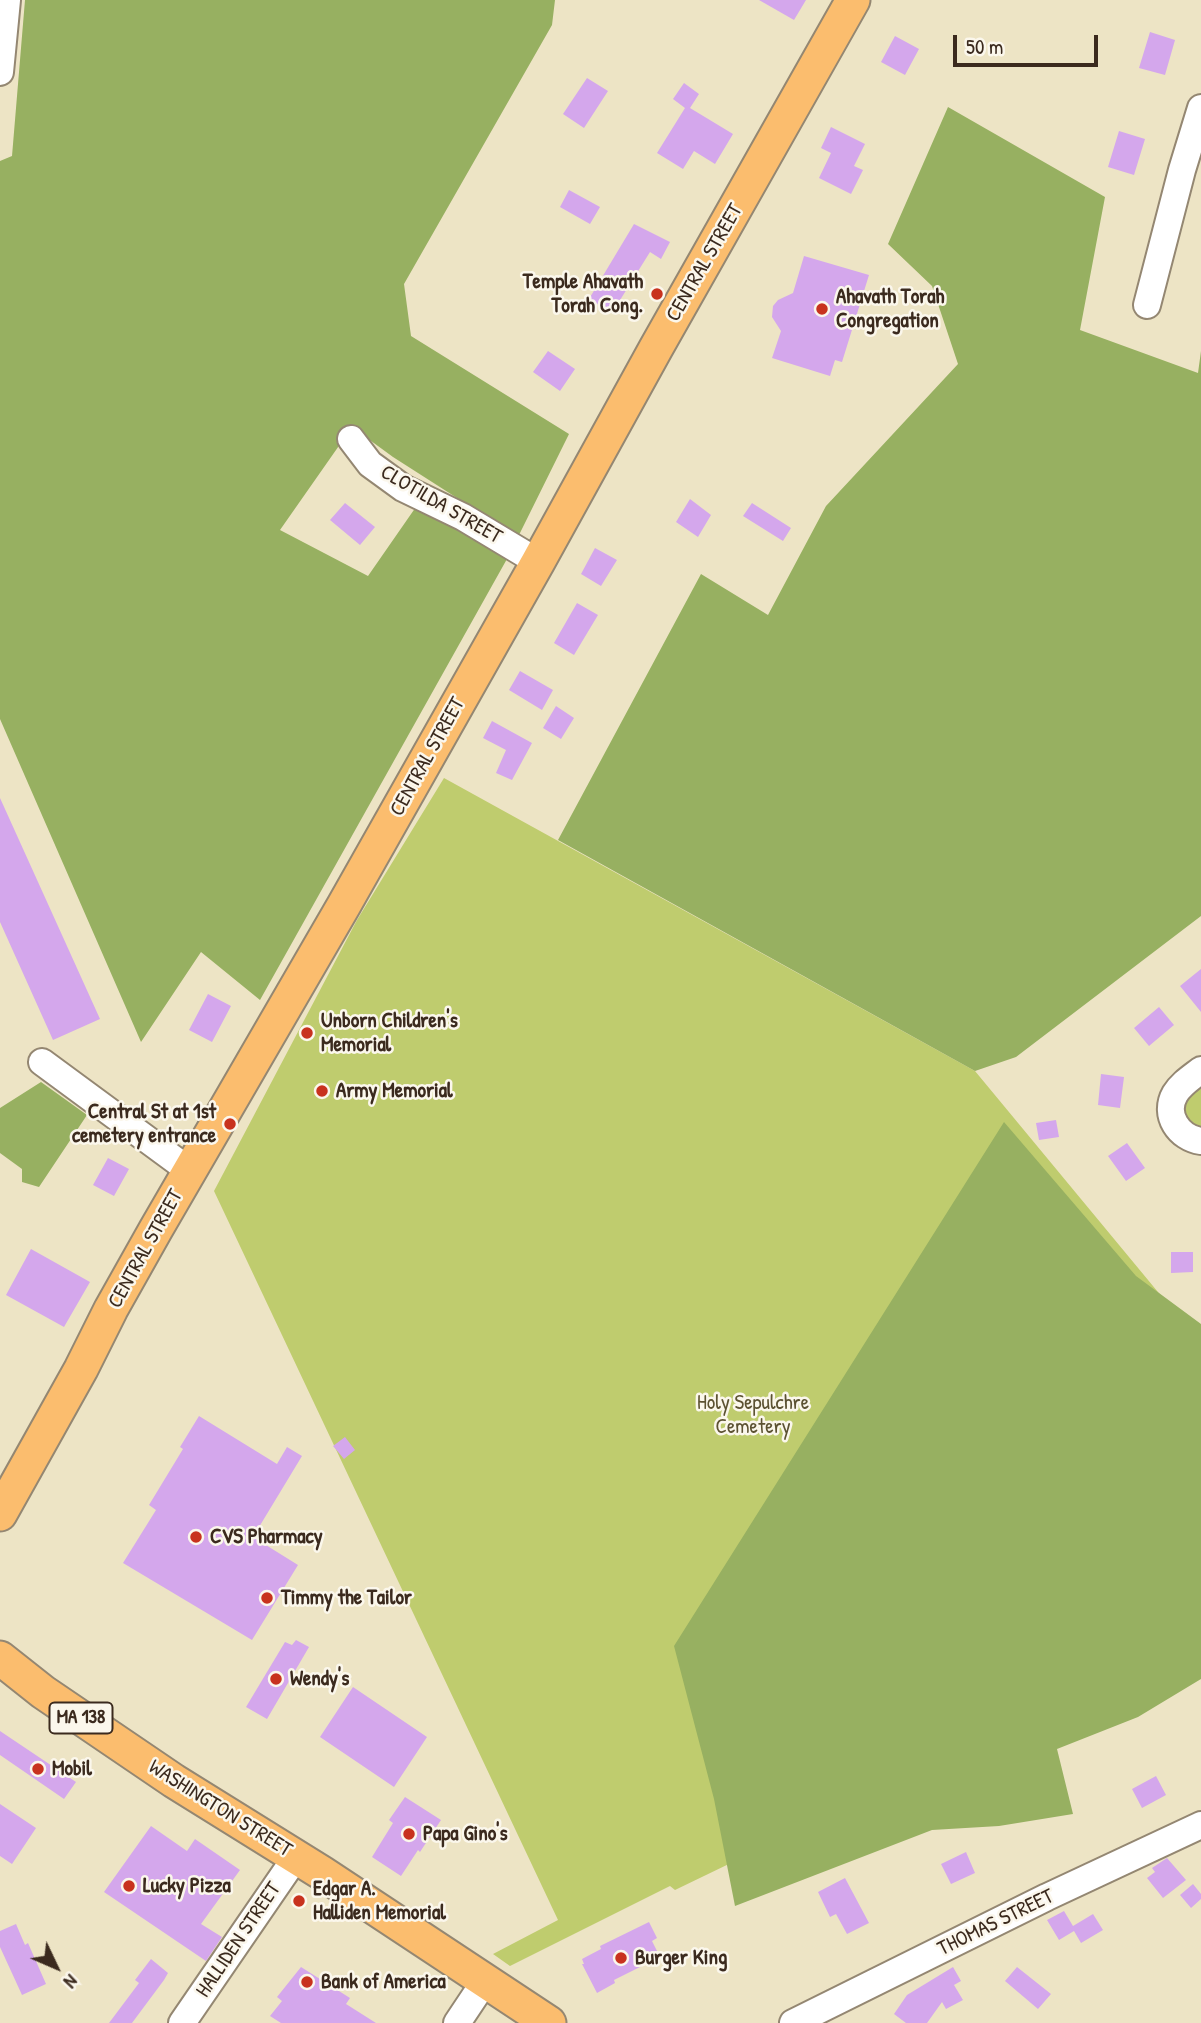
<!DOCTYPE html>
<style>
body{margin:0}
#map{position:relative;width:1201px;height:2023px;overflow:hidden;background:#ede4c5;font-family:"Patrick Hand",sans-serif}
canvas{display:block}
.north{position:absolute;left:21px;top:1932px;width:70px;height:70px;-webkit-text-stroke:5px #fbf7ec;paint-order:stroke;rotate:134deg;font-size:19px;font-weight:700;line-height:28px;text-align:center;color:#3b2a1e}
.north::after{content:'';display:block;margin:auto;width:24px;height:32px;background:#3b2a1e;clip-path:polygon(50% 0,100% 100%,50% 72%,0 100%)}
.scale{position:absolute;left:953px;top:35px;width:145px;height:32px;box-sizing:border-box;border:4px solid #3b2a1e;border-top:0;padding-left:9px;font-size:21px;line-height:24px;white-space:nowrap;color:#3b2a1e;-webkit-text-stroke:5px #fbf7ec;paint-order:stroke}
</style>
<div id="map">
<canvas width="1201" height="2023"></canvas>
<div class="north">N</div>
<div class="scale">50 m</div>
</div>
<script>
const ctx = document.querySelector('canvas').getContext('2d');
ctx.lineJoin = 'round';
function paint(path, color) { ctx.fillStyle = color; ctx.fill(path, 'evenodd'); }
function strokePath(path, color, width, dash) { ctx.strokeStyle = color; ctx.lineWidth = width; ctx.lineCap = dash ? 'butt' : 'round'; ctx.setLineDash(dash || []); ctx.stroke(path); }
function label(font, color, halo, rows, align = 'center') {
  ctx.font = font + ' "Patrick Hand",sans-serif'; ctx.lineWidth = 5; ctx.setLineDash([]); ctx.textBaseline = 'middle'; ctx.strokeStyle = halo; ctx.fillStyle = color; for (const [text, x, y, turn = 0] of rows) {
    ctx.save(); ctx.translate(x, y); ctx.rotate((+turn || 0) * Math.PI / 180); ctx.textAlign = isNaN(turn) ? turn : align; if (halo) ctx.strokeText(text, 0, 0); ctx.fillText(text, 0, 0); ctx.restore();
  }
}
paint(new Path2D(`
 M444 778 975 1071 1201 1344V1636L675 1890 670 1886 510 1966 493 1954 558 1920 214 1191 357 920Z
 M1195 1089H1201V1126C1187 1125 1185 1115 1182 1103Z`), '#bfcc6e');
paint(new Path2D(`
 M25 0H555L552 25 404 284 411 336 569 434 518 537 393 457 367 438 350 430 280 530 368 576 418 504 512 550 260 1000 201 952 141 1042 0 719V161L12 156Z
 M948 107 1105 197 1080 330 1198 373 1201 351V916L1016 1057 975 1071 558 840 701 574 768 615 826 506 958 364 932 286 888 244Z
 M41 1082 87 1115 39 1187 22 1182V1169L0 1153V1108Z
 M1004 1122 1136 1276 1201 1324V1679L1138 1717 1057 1749 1073 1814 999 1826 932 1830 735 1906 714 1799 674 1646Z`), '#97b061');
paint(new Path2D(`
 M759 0H806L794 20Z
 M1150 32 1175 40 1165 75 1139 68Z
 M895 36 919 49 905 75 881 62Z
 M587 78 608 91 584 128 563 114Z
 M684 83 699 94 690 108 733 134 715 164 694 151 683 169 657 153 685 108 673 99Z
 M831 127 865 144 854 166 863 170 851 194 819 178 831 153 821 148Z
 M1119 131 1145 139 1134 175 1108 167Z
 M569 190 600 207 590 224 560 207Z
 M634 224 670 242 661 259 650 252 612 313 589 299Z
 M804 256 869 275 842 362 835 360 830 376 772 358 781 331 772 317 773 306 778 300 793 293Z
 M548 351 575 369 560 391 533 372Z
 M690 499 711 515 698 537 676 522Z
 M345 503 375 527 360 545 330 520Z
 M752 503 791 528 783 541 743 516Z
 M595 548 617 560 601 586 581 574Z
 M577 603 598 615 574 655 554 643Z
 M520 671 553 690 542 710 509 690Z
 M556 706 574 718 561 739 543 728Z
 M492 721 532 743 512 780 496 773 506 750 483 738Z
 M0 798 100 1019 53 1040 0 922Z
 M1201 969V1012L1180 986Z
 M208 994 231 1006 212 1042 189 1030Z
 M1159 1007 1174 1025 1149 1046 1134 1028Z
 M1101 1074 1124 1077 1120 1108 1098 1105Z
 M1056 1120 1059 1137 1039 1140 1036 1123Z
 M1127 1143 1145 1168 1126 1181 1108 1156Z
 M108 1158 129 1169 114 1196 93 1185Z
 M31 1249 90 1282 64 1327 6 1295Z
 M1171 1252H1193V1272L1171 1273Z
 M199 1416 277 1464 287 1447 302 1456 253 1537 298 1565 252 1640 123 1563 156 1510 149 1505 183 1449 180 1447Z
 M345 1437 355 1450 344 1459 333 1446Z
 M296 1640 309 1647 267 1719 246 1707 285 1642 292 1645Z
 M353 1687 427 1737 394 1787 320 1737Z
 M0 1731 76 1782 64 1799 0 1755Z
 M1156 1776 1166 1795 1142 1808 1132 1789Z
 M405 1797 441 1820 420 1852 418 1850 401 1876 372 1857 393 1823 389 1820Z
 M0 1804 36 1828 12 1864 0 1856Z
 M151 1826 187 1851 195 1839 240 1870 201 1924 222 1937 206 1961 104 1892Z
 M966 1852 975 1873 951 1884 941 1864Z
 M1167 1858 1186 1880 1163 1898 1147 1878 1155 1872 1152 1868Z
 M845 1878 869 1923 847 1934 836 1914 830 1917 818 1892Z
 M1193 1884 1201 1894V1899L1191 1908 1180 1895Z
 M1064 1911 1073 1926 1093 1914 1103 1930 1081 1943 1074 1931 1059 1940 1047 1920Z
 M649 1922 657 1938 652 1941 660 1957 614 1980 615 1983 597 1993 582 1964H584L582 1959 601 1949 600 1946Z
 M16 1924 25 1945 28 1943 46 1984 22 1995 0 1947V1931Z
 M151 1959 168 1973 164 1980 132 2023H109L139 1983 135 1980Z
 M301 1967 350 1998 346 2004 376 2023H281L270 2016 282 2001 277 1997Z
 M953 1967 961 1981 954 1985 963 2000 946 2009 942 2002 927 2023H906L894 2014 907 1995Z
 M1017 1967 1051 1994 1038 2009 1005 1981Z`), '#d4a7ec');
const minor = new Path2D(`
 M0 72 7 0
 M1147 305 1182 170 1201 108
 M351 439 370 464 403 488 463 517 538 562
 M42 1062 190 1171
 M1201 1070C1192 1077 1181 1084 1175 1094 1163 1115 1179 1138 1201 1141
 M182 2023 296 1857
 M457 2023 485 1981
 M793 2023 1047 1897 1201 1825`);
const major = new Path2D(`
 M0 1514 81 1369 111 1309 156 1229 344 905 538 562 656 348 853 0
 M0 1658 43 1692 174 1781 322 1873 549 2023`);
strokePath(minor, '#948772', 30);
strokePath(major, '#948772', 37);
strokePath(minor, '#fff', 26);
strokePath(major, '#fbbd6e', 33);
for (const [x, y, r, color] of [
 [657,294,7,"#c8321e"],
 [822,309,7,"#c8321e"],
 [307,1033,7,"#c8321e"],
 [322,1091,7,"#c8321e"],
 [230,1124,7,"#c8321e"],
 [196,1537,7,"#c8321e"],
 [267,1598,7,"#c8321e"],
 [276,1679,7,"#c8321e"],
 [38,1769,7,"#c8321e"],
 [409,1834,7,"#c8321e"],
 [129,1886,7,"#c8321e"],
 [299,1901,7,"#c8321e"],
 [621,1958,7,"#c8321e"],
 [307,1982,7,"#c8321e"]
]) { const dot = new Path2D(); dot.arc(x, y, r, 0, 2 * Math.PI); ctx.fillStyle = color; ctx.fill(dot); strokePath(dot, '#fbf7ec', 2.5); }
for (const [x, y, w] of [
 [81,1718,63]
]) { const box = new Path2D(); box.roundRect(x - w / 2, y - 15.5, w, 31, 5); ctx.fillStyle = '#fbf7ec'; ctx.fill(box); strokePath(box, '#3b2a1e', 2); }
label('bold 19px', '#3b2a1e', null, [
 ["MA 138",81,1718]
]);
label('21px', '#3b2a1e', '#fbf7ec', [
 ["CENTRAL STREET",705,263,-60],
 ["CLOTILDA STREET",441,505,30],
 ["CENTRAL STREET",428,757,-61],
 ["CENTRAL STREET",146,1249,-61],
 ["WASHINGTON STREET",220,1809,32],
 ["THOMAS STREET",996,1923,-26],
 ["HALLIDEN STREET",239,1940,-56]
]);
label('bold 21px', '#3b2a1e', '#fbf7ec', [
 ["Temple Ahavath",643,282,"right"],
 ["Torah Cong.",643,306,"right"],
 ["Ahavath Torah",836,297],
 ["Congregation",836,321],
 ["Unborn Children's",321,1021],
 ["Memorial",321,1045],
 ["Army Memorial",336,1091],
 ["Central St at 1st",216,1112,"right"],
 ["cemetery entrance",216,1136,"right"],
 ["CVS Pharmacy",210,1537],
 ["Timmy the Tailor",281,1598],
 ["Wendy's",290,1679],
 ["Mobil",52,1769],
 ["Papa Gino's",423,1834],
 ["Lucky Pizza",143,1886],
 ["Edgar A.",313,1889],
 ["Halliden Memorial",313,1913],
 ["Burger King",635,1958],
 ["Bank of America",321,1982]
], 'left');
label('21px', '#5c5232', '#fbf7ec', [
 ["Holy Sepulchre",753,1403],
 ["Cemetery",753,1427]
]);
</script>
